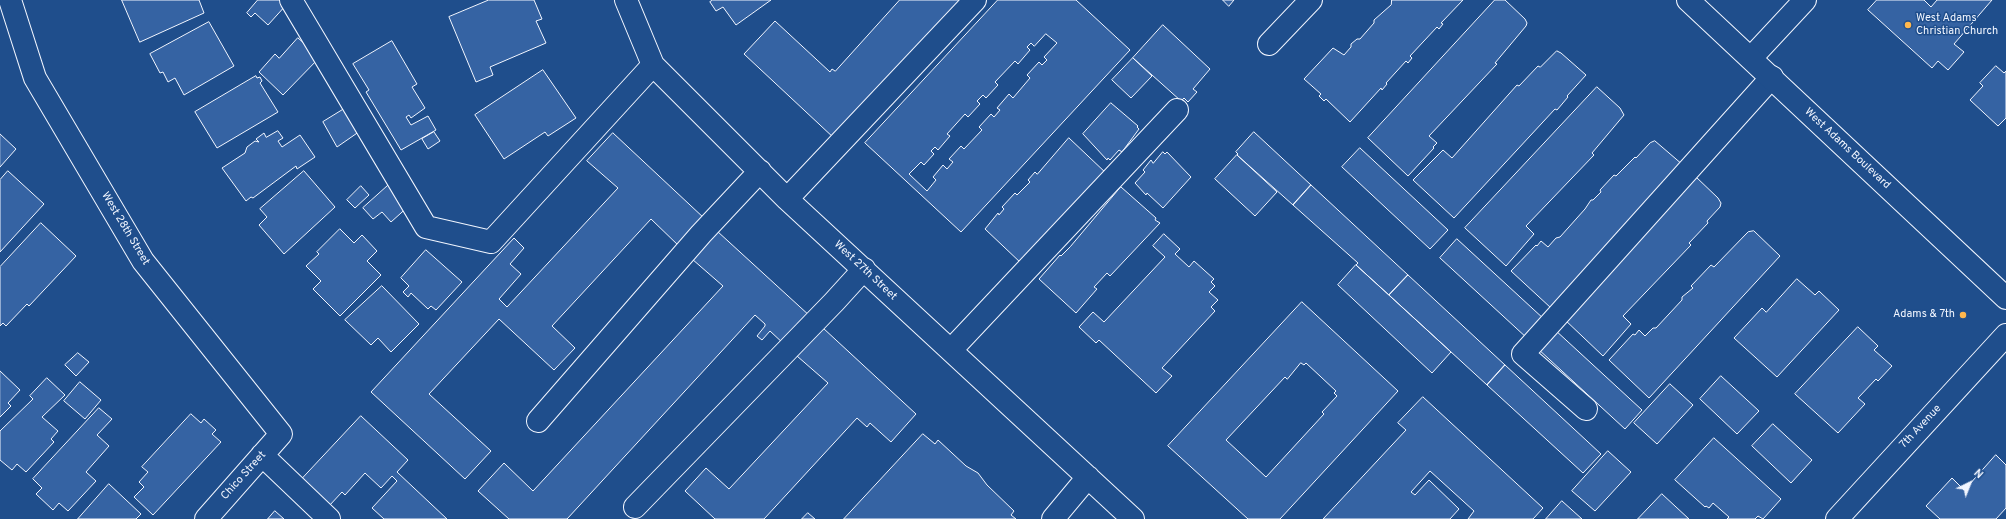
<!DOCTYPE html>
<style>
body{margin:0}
#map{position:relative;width:2006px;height:519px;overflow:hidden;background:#1f4e8c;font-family:Overpass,sans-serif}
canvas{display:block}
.north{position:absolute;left:1950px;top:463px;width:40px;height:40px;-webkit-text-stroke:3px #1f4e8c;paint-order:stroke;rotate:43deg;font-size:11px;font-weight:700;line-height:16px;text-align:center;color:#f2f6ff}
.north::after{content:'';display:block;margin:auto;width:14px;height:18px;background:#f2f6ff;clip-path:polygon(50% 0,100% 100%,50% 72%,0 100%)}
</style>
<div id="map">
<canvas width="2006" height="519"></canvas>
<div class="north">N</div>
</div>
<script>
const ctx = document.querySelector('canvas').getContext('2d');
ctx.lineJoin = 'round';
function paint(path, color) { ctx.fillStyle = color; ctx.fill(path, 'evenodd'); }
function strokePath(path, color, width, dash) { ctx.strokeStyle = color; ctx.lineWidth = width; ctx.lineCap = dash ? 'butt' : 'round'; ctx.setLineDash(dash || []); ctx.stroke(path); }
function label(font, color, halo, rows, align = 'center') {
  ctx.font = font + ' Overpass,sans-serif'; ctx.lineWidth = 3; ctx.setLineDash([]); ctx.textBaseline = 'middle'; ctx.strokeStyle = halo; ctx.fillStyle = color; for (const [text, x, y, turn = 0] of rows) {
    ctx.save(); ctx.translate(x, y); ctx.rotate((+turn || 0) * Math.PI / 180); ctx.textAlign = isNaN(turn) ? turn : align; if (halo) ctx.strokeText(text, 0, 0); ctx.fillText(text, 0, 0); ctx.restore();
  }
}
const building = new Path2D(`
 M122 0H199L204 13 140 42Z
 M258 0H283L287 4 268 25 255 13 251 17 247 13Z
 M489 0H534L542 19 536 21 546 43 490 67 493 75 476 82 449 17Z
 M713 0H771L736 25 723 7 716 11 710 2Z
 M900 0H963L835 139 744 54 775 21 830 72 832 69 835 71Z
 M998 0H1076L1130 50 961 232 865 143ZM1046 34 1057 43 1044 57 1047 60 1042 65 1039 62 1027 75 1030 78 1013 98 1009 94 997 108 1000 110 994 117 991 114 979 127 982 130 964 149 961 146 949 159 953 162 947 169 943 165 933 177 936 180 927 191 909 174 921 162 924 165 934 154 931 151 935 147 938 150 950 136 947 134 965 114 968 117 980 104 977 101 983 95 986 98 998 85 995 82 1015 61 1018 64 1030 50 1027 47 1031 43 1034 46Z
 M1223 0H1234L1229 6Z
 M1392 0H1463L1441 23 1443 24 1439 29 1437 27 1410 56 1412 58 1408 63 1406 61 1386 83 1387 84 1382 90 1381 88 1350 122 1326 99 1324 101 1319 96 1321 94 1304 79 1333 48 1344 55 1351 47V44L1357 39H1360L1374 23V20L1391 5Z
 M1495 0H1505L1525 19 1527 23 1526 26 1495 63 1497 64 1429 136 1437 143 1433 147 1434 148 1408 176 1368 138Z
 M1877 0H1924L1931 7 1937 0H1992L1954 44 1964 52 1948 70 1938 61 1932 68 1868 10Z
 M209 22 234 66 184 95 175 78 168 82 163 72 160 73 150 54Z
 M1163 25 1210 69 1193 89 1197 92 1188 102 1184 98 1181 101 1133 58Z
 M298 38 320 57 283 95 259 72 275 54 279 58Z
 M392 41 417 84 412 87 425 108 411 118 409 115 406 117 411 125 428 116 436 130 401 150 366 92 369 90 353 64Z
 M1557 51 1561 53 1586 75 1567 96 1568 97 1557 110 1555 109 1454 218 1413 180 1443 150 1452 158 1517 85 1519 86 1538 66 1540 67Z
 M1133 58 1152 76 1131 98 1112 80Z
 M1996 66 2004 73 2006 71V118L1998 126 1970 100 1983 86 1980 83Z
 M543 70 576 118 548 136 545 132 504 159 475 115Z
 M256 76 257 78 260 77 262 81 260 83 278 112 217 148 195 112Z
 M1597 87 1620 108 1624 115 1592 153 1594 155 1526 226 1534 234 1506 266 1465 228Z
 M1111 103 1138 126 1137 127 1139 129 1122 152 1119 150 1110 160 1108 158 1107 160 1083 134Z
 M349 106 363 129 337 147 323 122Z
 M278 131 283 138 278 141 282 147 300 135 315 157 297 169 296 166 253 198 251 197 246 201 222 168 245 153 247 147 255 141 259 142 256 139 264 133 266 137Z
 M434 132 440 141 428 149 422 139Z
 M1254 132 1311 185 1293 205 1237 155 1238 154 1236 152Z
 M613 133 705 219 680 247 651 219 552 326 575 348 554 370 499 319 429 394 491 451 465 479 371 392 514 238 524 248 510 264 521 274 499 299 507 307 618 188 587 161Z
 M0 134 16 149 0 167Z
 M1069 138 1107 174 1022 264 985 229 998 213 999 215 1004 209 1002 207 1015 193 1017 195 1030 182 1028 180 1035 172 1037 174Z
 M1655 141 1683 165 1551 308 1511 271 1536 245 1537 246 1541 241 1548 247 1556 238 1560 237 1585 209 1591 200H1593L1601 192 1600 190 1614 175 1616 176 1635 157 1636 158 1650 143Z
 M1360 148 1448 230 1430 249 1342 167Z
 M1163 152 1165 154 1167 152 1191 177 1163 208 1147 193 1146 195 1135 183 1145 172 1143 170 1151 160 1153 163Z
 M1237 155 1277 192 1255 216 1215 179Z
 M8 171 44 204 0 252V180Z
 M304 171 335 207 284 254 259 225 267 217 260 209Z
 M1695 176 1718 198 1721 203 1720 207 1707 221 1708 223 1689 243 1691 245 1623 316 1631 324 1603 356 1563 318Z
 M392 182 411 204 391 222 382 212 373 219 363 208Z
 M1311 185 1408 275 1389 295 1356 265 1358 263 1293 205Z
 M361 186 369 195 355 208 347 200Z
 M1121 187 1156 218 1155 220 1160 223 1110 276 1107 273 1094 287 1097 289 1076 313 1039 279 1060 255 1061 256 1070 247Z
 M41 223 76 256 29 306 27 304 6 326 3 323 0 326V267Z
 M340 229 354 243 362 235 377 251 367 261 381 275 340 316 313 289 321 281 306 266 319 254 317 252Z
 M717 231 811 317 785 345 770 331 762 340 757 336 765 326V324L755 315 567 519H509L478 491 504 463 533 491 723 286 692 259Z
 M1754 231 1780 256 1649 398 1609 360 1633 334 1635 335 1639 330 1645 336 1653 328H1656L1682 300V297L1693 288 1691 286 1711 265 1714 267 1748 232Z
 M1164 234 1180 249 1175 254 1189 267 1194 261 1214 279 1211 282 1215 286 1209 292 1218 300 1211 307 1215 311 1162 368 1172 376 1156 393 1099 340 1096 343 1079 327 1093 312 1104 322 1165 257 1153 246Z
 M1457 239 1545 320 1528 339 1440 258Z
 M426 250 462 282 436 310 431 306 428 309 411 293 408 297 403 292 409 286 401 278Z
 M1356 265 1451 352 1432 373 1338 285Z
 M1408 275 1505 365 1487 385 1389 295Z
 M1797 279 1815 295 1819 291 1839 310 1777 377 1734 338 1762 308 1766 312Z
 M382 286 419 324 391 352 378 338 371 345 345 320Z
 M1302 302 1398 391 1280 519H1248L1168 446ZM1301 363 1304 365 1306 363 1336 391 1334 393 1337 396 1322 412 1324 414 1266 477 1226 440 1285 377 1287 379Z
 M1858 327 1878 346 1874 350 1892 366 1878 381 1876 379 1858 398 1865 404 1838 433 1795 394Z
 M823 328 916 414 891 442 870 423 867 427 857 418 764 519H715L685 491 706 468 729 489 828 383 797 356Z
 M1554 329 1642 410 1625 429 1537 348Z
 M78 353 89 362 76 376 65 365Z
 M1505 365 1601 454 1583 473 1487 385Z
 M0 371 20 390 8 403 11 406 0 417Z
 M1721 376 1759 411 1737 434 1700 399Z
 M47 378 65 395 42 417 58 431 51 439 54 442 26 472 17 464 12 470 0 460V431L33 399 30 396Z
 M80 382 101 400 85 419 64 401Z
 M1670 384 1693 405 1657 444 1634 423Z
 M1423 397 1543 508 1533 519H1468L1474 511 1430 471 1411 492 1415 495 1429 480 1459 509 1450 519H1323L1406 430 1398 423Z
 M99 408 112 419 97 435 109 446 86 472 96 481 68 511 59 503 53 510 36 494 42 488 33 479Z
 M191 414 201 423 204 419 216 430 212 434 221 442 153 515 134 497 144 487 139 482 148 472 142 467Z
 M361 416 408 460 397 472 447 519H384L372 508 397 481 392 476 381 488 365 473 345 495 342 492 329 506 302 479Z
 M1773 424 1812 460 1791 483 1752 446Z
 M923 434 935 444 938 440 966 466 978 473 987 485 1014 511 1011 515 1016 519H844Z
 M1714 438 1781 499 1763 519 1758 516 1755 519H1727L1729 517 1713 503 1709 508 1706 506 1705 507 1675 480Z
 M1608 451 1631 472 1595 511 1572 491Z
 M1996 455 2006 465V508L1996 519H1940L1926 506 1952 478 1964 490Z
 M109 484 141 514 136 519H78Z
 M1662 494 1689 519H1638Z
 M1562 501 1582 519H1546Z
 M275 511 284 519H268Z
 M808 513 815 519H802Z`);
paint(building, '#3563a3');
strokePath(building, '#f2f6ff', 1);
const minor = new Path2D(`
 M10 0 35 78 143 261 281 434 206 519
 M291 0 426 227 491 242 653 65
 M626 0 653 65 787 199 1133 519
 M1269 44 1311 0
 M1751 58 1805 0
 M787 199 975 0
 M951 350 1177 110
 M1586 409 1523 354 1772 77
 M538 421 701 234 760 171
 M262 455 329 519
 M635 507 834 302 864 269
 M1053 519 1088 477
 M1837 519 2006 335`);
const major = new Path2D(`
 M1688 0 2006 298`);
strokePath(minor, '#f2f6ff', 24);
strokePath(major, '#f2f6ff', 24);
strokePath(minor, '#1f4e8c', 22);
strokePath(major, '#1f4e8c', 22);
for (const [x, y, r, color] of [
 [1908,25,4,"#ffb74d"],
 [1963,315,4,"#ffb74d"]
]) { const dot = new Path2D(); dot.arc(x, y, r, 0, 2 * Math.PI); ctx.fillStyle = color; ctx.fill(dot); strokePath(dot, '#1f4e8c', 1.5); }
label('11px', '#f2f6ff', '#1f4e8c', [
 ["West Adams",1916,19],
 ["Christian Church",1916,32],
 ["Adams & 7th",1955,315,"right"]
], 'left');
label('11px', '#f2f6ff', '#1f4e8c', [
 ["West Adams Boulevard",1847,149,43],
 ["West 28th Street",125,229,59],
 ["West 27th Street",865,271,43],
 ["7th Avenue",1921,427,-47],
 ["Chico Street",244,476,-48]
]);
</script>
